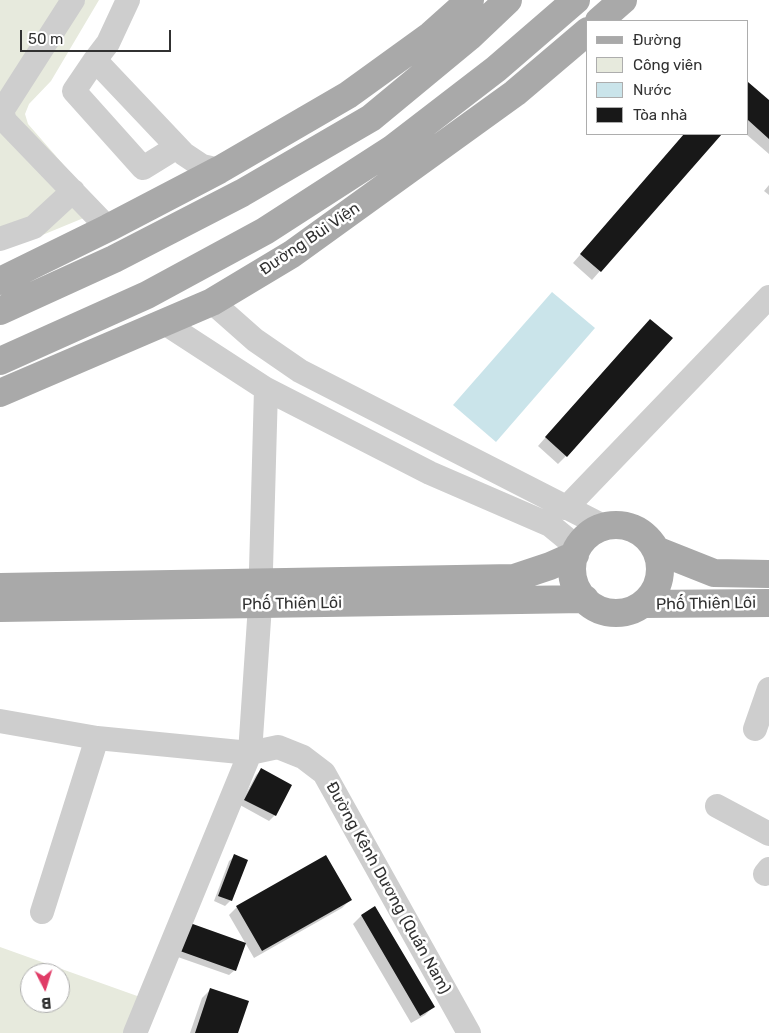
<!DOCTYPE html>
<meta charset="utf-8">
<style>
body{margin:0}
#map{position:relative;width:769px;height:1033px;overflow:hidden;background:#fff;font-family:Rubik,sans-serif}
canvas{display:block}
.legend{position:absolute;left:586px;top:20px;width:162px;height:115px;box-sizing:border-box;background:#fff;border:1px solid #adadad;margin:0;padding:6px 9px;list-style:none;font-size:15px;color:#313131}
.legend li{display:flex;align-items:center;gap:10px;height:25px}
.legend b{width:25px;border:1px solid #adadad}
.north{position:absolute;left:20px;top:963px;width:50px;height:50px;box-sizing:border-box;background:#fff;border:1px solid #adadad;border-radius:50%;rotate:175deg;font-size:14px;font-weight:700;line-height:20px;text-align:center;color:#313131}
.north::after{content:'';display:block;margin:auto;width:18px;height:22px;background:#e03b66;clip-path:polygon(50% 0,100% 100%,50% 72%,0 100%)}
.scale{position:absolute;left:20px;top:30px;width:151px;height:22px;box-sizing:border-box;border:2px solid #313131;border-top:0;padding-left:6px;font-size:15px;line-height:18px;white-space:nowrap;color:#313131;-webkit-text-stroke:4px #fff;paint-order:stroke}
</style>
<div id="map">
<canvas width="769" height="1033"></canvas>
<ul class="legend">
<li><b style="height:6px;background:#a9a9a9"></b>Đường</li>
<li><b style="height:14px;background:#e7eadd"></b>Công viên</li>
<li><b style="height:14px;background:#cae4ea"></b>Nước</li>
<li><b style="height:14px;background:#181818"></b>Tòa nhà</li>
</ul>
<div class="north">B</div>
<div class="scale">50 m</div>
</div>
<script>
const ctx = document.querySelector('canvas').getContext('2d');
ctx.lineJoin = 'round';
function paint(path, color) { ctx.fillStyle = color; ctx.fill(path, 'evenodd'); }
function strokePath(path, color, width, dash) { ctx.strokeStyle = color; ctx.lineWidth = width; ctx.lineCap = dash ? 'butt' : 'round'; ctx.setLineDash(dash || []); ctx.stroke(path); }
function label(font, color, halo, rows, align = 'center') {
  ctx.font = font + ' Rubik,sans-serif'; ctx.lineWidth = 5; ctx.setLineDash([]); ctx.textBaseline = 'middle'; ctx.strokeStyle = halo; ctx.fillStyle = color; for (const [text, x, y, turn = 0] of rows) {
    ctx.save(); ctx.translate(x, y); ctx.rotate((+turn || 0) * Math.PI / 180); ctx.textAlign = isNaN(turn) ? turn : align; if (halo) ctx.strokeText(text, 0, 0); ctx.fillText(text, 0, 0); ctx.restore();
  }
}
paint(new Path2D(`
 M0 0H99L51 81 29 104 25 114 28 124 103 210 40 236 0 250Z
 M0 947 140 997 125 1033H0ZM30 973H60V1003H30Z`), '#e7eadd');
paint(new Path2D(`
 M552 292 595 328 496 442 453 405Z`), '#cae4ea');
paint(new Path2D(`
 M748 83 769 102V154L746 134H748Z
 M685 134H720L592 280 573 263Z
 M769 185V195L764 191Z
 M642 328 566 456 558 464 538 446Z
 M261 770 275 815 269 821 240 805 256 775Z
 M235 856 231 900 225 906 214 901 229 861Z
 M350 900 342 908 254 958 229 915 237 907Z
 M375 908 433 1007 425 1015 411 1023 353 924 361 916Z
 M185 930 235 970 229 975 175 956Z
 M210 990 237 1033H190L202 998Z`), '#0003');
paint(new Path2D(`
 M748 82 769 100V139L748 120Z
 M684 134H722L601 272 580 254Z
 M650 319 673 338 567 457 545 437Z
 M261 768 292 785 276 816 244 800Z
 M234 854 248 860 232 901 218 896Z
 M326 855 352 900 262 951 236 906Z
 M375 906 435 1007 420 1016 361 915Z
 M190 923 246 943 236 971 180 951Z
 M210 988 249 1001 238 1033H195Z`), '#181818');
strokePath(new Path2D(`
 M73 0 2 111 5 121 108 228
 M128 0 108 43 95 60 184 154 202 166 219 170
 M95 60 74 91 143 168 177 147
 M0 239 34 227 73 191
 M212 302 255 340 300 371 605 527
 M163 322 266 389 430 473 550 525 578 548
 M566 508 769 297
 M0 721 97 738 250 753 278 747 303 757 324 773 469 1033
 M755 729 769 689
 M717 806 769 834
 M765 874 769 869
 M42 912 97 738
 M135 1033 250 753 260 605 266 389`), '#cecece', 24);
strokePath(new Path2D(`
 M599 21 623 0
 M0 281 108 228 219 170 348 95 431 35 470 0
 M0 311 114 259 242 193 371 118 469 37 508 0
 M0 361 147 295 265 231 392 149 496 69 576 0
 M0 393 212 302 292 254 515 93 588 31
 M572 569a44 44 0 1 1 88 0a44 44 0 1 1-88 0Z
 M656 550 714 573 769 574
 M0 587 514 578 550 566 575 555
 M643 604 769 603
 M0 608 585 599`), '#a9a9a9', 28);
label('16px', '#313131', '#fff', [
 ["Đường Bùi Viện",310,239,-34],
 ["Phố Thiên Lôi",292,604,-1],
 ["Phố Thiên Lôi",706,604,-1],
 ["Đường Kênh Dương (Quán Nam)",388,888,61]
]);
</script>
